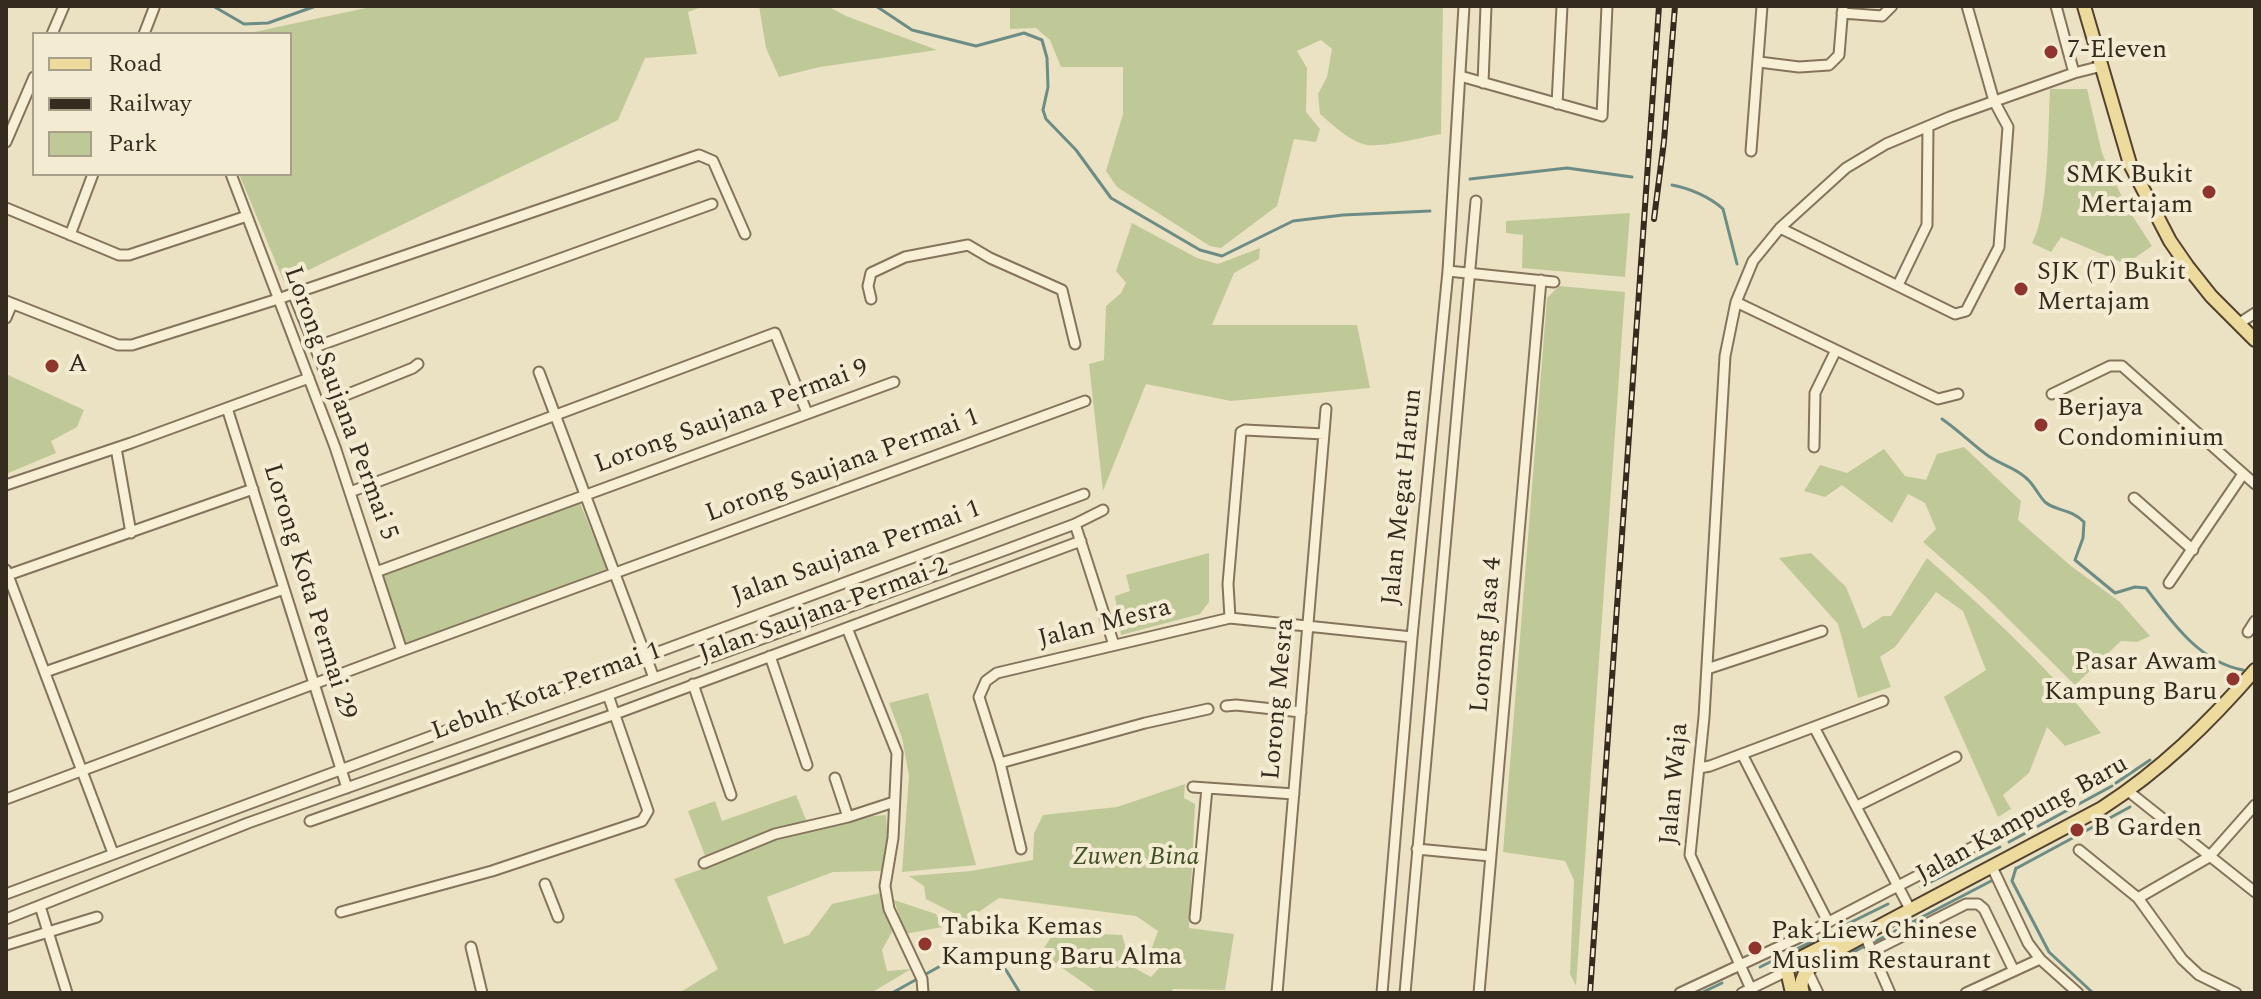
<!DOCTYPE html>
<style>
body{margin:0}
#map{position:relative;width:2261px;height:999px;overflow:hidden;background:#ebe2c3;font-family:Spectral,serif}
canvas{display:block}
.frame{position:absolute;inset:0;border:8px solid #352b1e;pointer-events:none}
.legend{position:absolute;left:32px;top:32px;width:260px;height:144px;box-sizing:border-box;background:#f3ecd2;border:2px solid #a79f8a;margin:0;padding:10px 14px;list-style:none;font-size:24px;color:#352b1e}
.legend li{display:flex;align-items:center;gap:16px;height:40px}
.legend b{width:40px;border:2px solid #a79f8a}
</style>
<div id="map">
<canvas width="2261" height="999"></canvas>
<div class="frame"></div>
<ul class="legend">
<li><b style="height:10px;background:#edda9d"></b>Road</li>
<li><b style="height:10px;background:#352b1e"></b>Railway</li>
<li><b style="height:22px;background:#bfc998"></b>Park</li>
</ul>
</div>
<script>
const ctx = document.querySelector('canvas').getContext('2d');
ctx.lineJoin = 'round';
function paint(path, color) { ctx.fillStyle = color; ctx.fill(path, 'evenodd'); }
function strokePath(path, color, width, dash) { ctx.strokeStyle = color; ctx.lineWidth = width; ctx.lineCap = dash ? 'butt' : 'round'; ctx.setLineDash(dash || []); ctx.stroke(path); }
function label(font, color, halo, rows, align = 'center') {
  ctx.font = font + ' Spectral,serif'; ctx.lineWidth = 8; ctx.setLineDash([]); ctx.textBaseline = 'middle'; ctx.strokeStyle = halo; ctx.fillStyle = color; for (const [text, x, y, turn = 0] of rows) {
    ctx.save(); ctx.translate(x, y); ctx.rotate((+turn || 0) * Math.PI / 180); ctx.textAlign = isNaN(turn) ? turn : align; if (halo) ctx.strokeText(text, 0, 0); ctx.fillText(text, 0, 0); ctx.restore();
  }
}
paint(new Path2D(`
 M375 6H704L688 12 697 54 645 58 618 120 284 282 239 174H290V34H245Z
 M759 6H827L846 16 937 50 820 67 779 77 766 48Z
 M1010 6H1443L1441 134C1423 137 1380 149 1363 144 1347 139 1333 125 1320 114L1318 94 1327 77 1332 49 1321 40 1297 51 1307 68 1306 112 1320 129 1316 142 1294 139 1277 206 1221 248 1210 246 1117 187 1106 171 1123 114V67H1061L1050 40 1036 28 1010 29Z
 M2050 89H2087L2102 153 2126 206 2152 246 2126 264 2061 237 2051 252 2032 243C2049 214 2048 126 2050 89Z
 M1630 213 1625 277 1522 268 1523 235 1506 233V221Z
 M1132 223 1197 258 1218 264 1260 248 1259 259 1234 273 1212 325H1357L1370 388 1231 401 1146 384 1103 491 1089 364 1104 360 1106 306 1121 293 1126 283 1116 271Z
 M1559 286 1625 292 1576 986 1570 974 1574 880 1565 861 1503 852 1547 298Z
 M6 374 84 410 77 427 51 441 56 453 6 474Z
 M1964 447 2021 501 2018 520 2071 566 2120 602 2150 636 2137 642 2121 641 2075 685 1985 596 1923 542 1936 529 1925 503 1908 494 1892 523 1842 485 1825 497 1804 491 1820 465 1847 473 1884 449 1905 476 1926 480 1937 454Z
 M580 503 607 569 401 646 374 578Z
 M1209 553V602L1200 614 1121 635 1115 596 1130 591 1126 575Z
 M1811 553 1846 587 1863 629 1883 616H1891L1927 558C1988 612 2049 668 2101 733L2065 746 2047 727 2029 773 2003 795 2011 809 1998 817 1944 697 1986 670 1963 611 1936 592 1895 647 1880 657 1891 687 1858 698 1838 624 1779 558Z
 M928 693 976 865 902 872 909 776 902 738 889 703Z
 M1185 784 1184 798 1195 804 1189 928 1234 934 1225 990 1173 989 1171 993H1098L1041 953 1054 932 1122 935 1131 966 1151 977 1160 967 1150 953 1158 931 1136 916 999 898 967 920 926 899 924 886 909 876 971 871 1033 860 1034 833 1043 815 1117 807Z
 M796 795 807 822 886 815 888 846 883 871 833 872 767 897 784 944 809 935 832 904 881 893 882 905 893 930 882 950 887 971 911 969 871 993H679L718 969 674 879 702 869 707 861 688 811 715 801 722 821Z
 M894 900 936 914 942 927 905 934Z`), '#bfc998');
strokePath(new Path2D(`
 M213 6 244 24 268 23 316 6
 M876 6 912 30 976 46 1024 33 1042 40 1047 58 1048 87 1043 110 1046 119 1076 150 1111 198 1200 250 1222 256 1293 221 1343 215 1430 211
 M1470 179 1567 168 1632 177
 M1672 185C1689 188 1710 197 1723 209L1737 264
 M1942 419C1958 430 1972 444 1987 455 1999 464 2014 467 2025 477 2034 484 2038 495 2045 502 2057 512 2070 508 2084 522L2083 538 2075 560 2115 593 2135 587 2146 588C2171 621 2199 662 2243 670
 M2116 783 2150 760
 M2009 842 2112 786
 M2016 868 2012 881 2049 952 2093 993
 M2017 868 2130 807
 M1921 887 2000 847
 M1876 941 1993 880
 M1760 967 1888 904
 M1823 970 1827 966 1863 947
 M892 993 953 959 983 957 1006 970 1020 993
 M1701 993 1722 983`), '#6c8c86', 3);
const minor = new Path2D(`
 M2056 6 2074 73
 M1842 13 1882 16 1892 6
 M52 34 64 6
 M144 34 154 8
 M1759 62 1799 67 1829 65 1839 55 1843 6
 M1460 76 1602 116 1607 6
 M1483 83 1486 6
 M1557 104 1562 6
 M6 142 34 77
 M1751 151 1762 6
 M231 174 335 447 402 651
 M6 208 119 255H129L247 216
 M1780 228 1955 314 1966 311 1999 247 2008 127 1994 101 1967 6
 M70 235 93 174
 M1448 271 1554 282
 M1898 285 1927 225 1928 127
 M293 293 336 399 413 368 418 364
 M871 299 868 286 871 273 905 257 968 245 990 258 1062 290 1075 344
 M6 301 118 345H132L278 299 699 155 713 161 745 234
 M1736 302 1938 399 1958 394
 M6 318 12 304
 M2238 324 2255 313
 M315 347 712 204
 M539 372 654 678
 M2052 394 2110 366H2122L2255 484
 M227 408 347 788
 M1814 447 1815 393 1836 350
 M116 448 131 533
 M6 485 131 443 309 378
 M350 492 775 333 807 413
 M2134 498 2193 550
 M1075 524 1114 645
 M6 570 113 853
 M376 572 894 382
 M8 575 253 489
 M2169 583 2243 474
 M1230 618 1228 584 1241 432 1245 430 1324 434
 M847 628 897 753 893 838 885 886 889 909 922 979 923 993
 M2248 632 2255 621
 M770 656 807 765
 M1707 669 1822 631
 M45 672 284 589
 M693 684 731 795
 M1226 706 1236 705 1301 712
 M1814 727 1910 909
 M1742 754 1828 922
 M1000 763 1145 723 1208 709
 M1699 768 1710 766 1883 701
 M835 778 848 817 894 802
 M1193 787 1294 794
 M2128 791 2255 892
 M6 799 402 651 1085 401
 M1857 806 1956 757
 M310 821 615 714 1081 541
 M1021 849 1000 763 979 697 986 681 997 673 1230 618 1412 637
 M1417 849 1490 856
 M2079 850 2138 898 2182 959 2199 975 2236 993
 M704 863 775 834 848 817
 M1992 867 2028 943 2040 959 2078 993
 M545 884 558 917
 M6 894 1084 494
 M2138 898 2209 857 2255 805
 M40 906 67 993
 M341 912 492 871 642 821 648 811 608 695
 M1195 918 1207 788
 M6 919 248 823 608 695 1008 549 1075 524 1103 510
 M1863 931 1890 993
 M6 945 97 917
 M471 947 482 993
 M1873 951 1966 904H1978L1984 909 2014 971
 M1807 970 1818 993
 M1751 989 1690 855 1704 717 1725 356 1736 302 1753 261 1780 228 1846 168 1886 144 1950 117 2074 73 2102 66
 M1277 993 1326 409
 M1382 993 1412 637 1448 271 1464 6
 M1405 993 1476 201
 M1479 993 1541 280
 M1680 993 1798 938 1996 835
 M1742 993 1787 971
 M1966 993 2040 959`);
const major = new Path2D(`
 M2084 6 2130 164 2170 241 2188 267 2211 296 2255 340
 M1792 993 1787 971 1796 960 1853 931 1872 930
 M1803 993C1791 961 1854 947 1872 930L2102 808C2161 770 2209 723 2255 670`);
strokePath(minor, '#84745b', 13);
strokePath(major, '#52422f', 16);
strokePath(minor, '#f7efd6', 9);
strokePath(major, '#edda9d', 12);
const rail = new Path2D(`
 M1654 219 1664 141 1675 6
 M1590 993 1659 6`);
strokePath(rail, '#352b1e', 6);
strokePath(rail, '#f3ecd2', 3, [9]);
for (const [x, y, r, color] of [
 [2051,52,8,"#90352e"],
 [2209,192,8,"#90352e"],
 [2021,289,8,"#90352e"],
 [52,366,8,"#90352e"],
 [2041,425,8,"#90352e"],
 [2233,679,8,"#90352e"],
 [2077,830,8,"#90352e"],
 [925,944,8,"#90352e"],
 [1755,948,8,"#90352e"]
]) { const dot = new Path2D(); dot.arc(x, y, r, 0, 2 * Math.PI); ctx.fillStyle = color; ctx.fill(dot); strokePath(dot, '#f3ecd2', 3); }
label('26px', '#352b1e', '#f3ecd2', [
 ["7-Eleven",2067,52],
 ["SMK Bukit",2193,177,"right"],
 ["Mertajam",2193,207,"right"],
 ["SJK (T) Bukit",2037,274],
 ["Mertajam",2037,304],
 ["A",68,366],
 ["Berjaya",2057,410],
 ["Condominium",2057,440],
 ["Pasar Awam",2217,664,"right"],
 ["Kampung Baru",2217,694,"right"],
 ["B Garden",2093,830],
 ["Tabika Kemas",941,929],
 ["Kampung Baru Alma",941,959],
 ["Pak Liew Chinese",1771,933],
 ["Muslim Restaurant",1771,963]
], 'left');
label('26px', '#352b1e', '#f3ecd2', [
 ["Lorong Saujana Permai 5",339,404,70],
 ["Lorong Saujana Permai 9",732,418,-20],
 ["Lorong Saujana Permai 1",843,467,-20],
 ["Jalan Megat Harun",1404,497,-84],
 ["Jalan Saujana Permai 1",857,554,-20],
 ["Lorong Kota Permai 29",308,592,73],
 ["Jalan Saujana Permai 2",824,612,-20],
 ["Jalan Mesra",1105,625,-14],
 ["Lorong Jasa 4",1488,635,-85],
 ["Lebuh Kota Permai 1",547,693,-20],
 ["Lorong Mesra",1280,699,-85],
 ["Jalan Waja",1676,784,-85],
 ["Jalan Kampung Baru",2023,821,-29]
]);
label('italic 26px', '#425026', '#f3ecd2', [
 ["Zuwen Bina",1136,859]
]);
</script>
